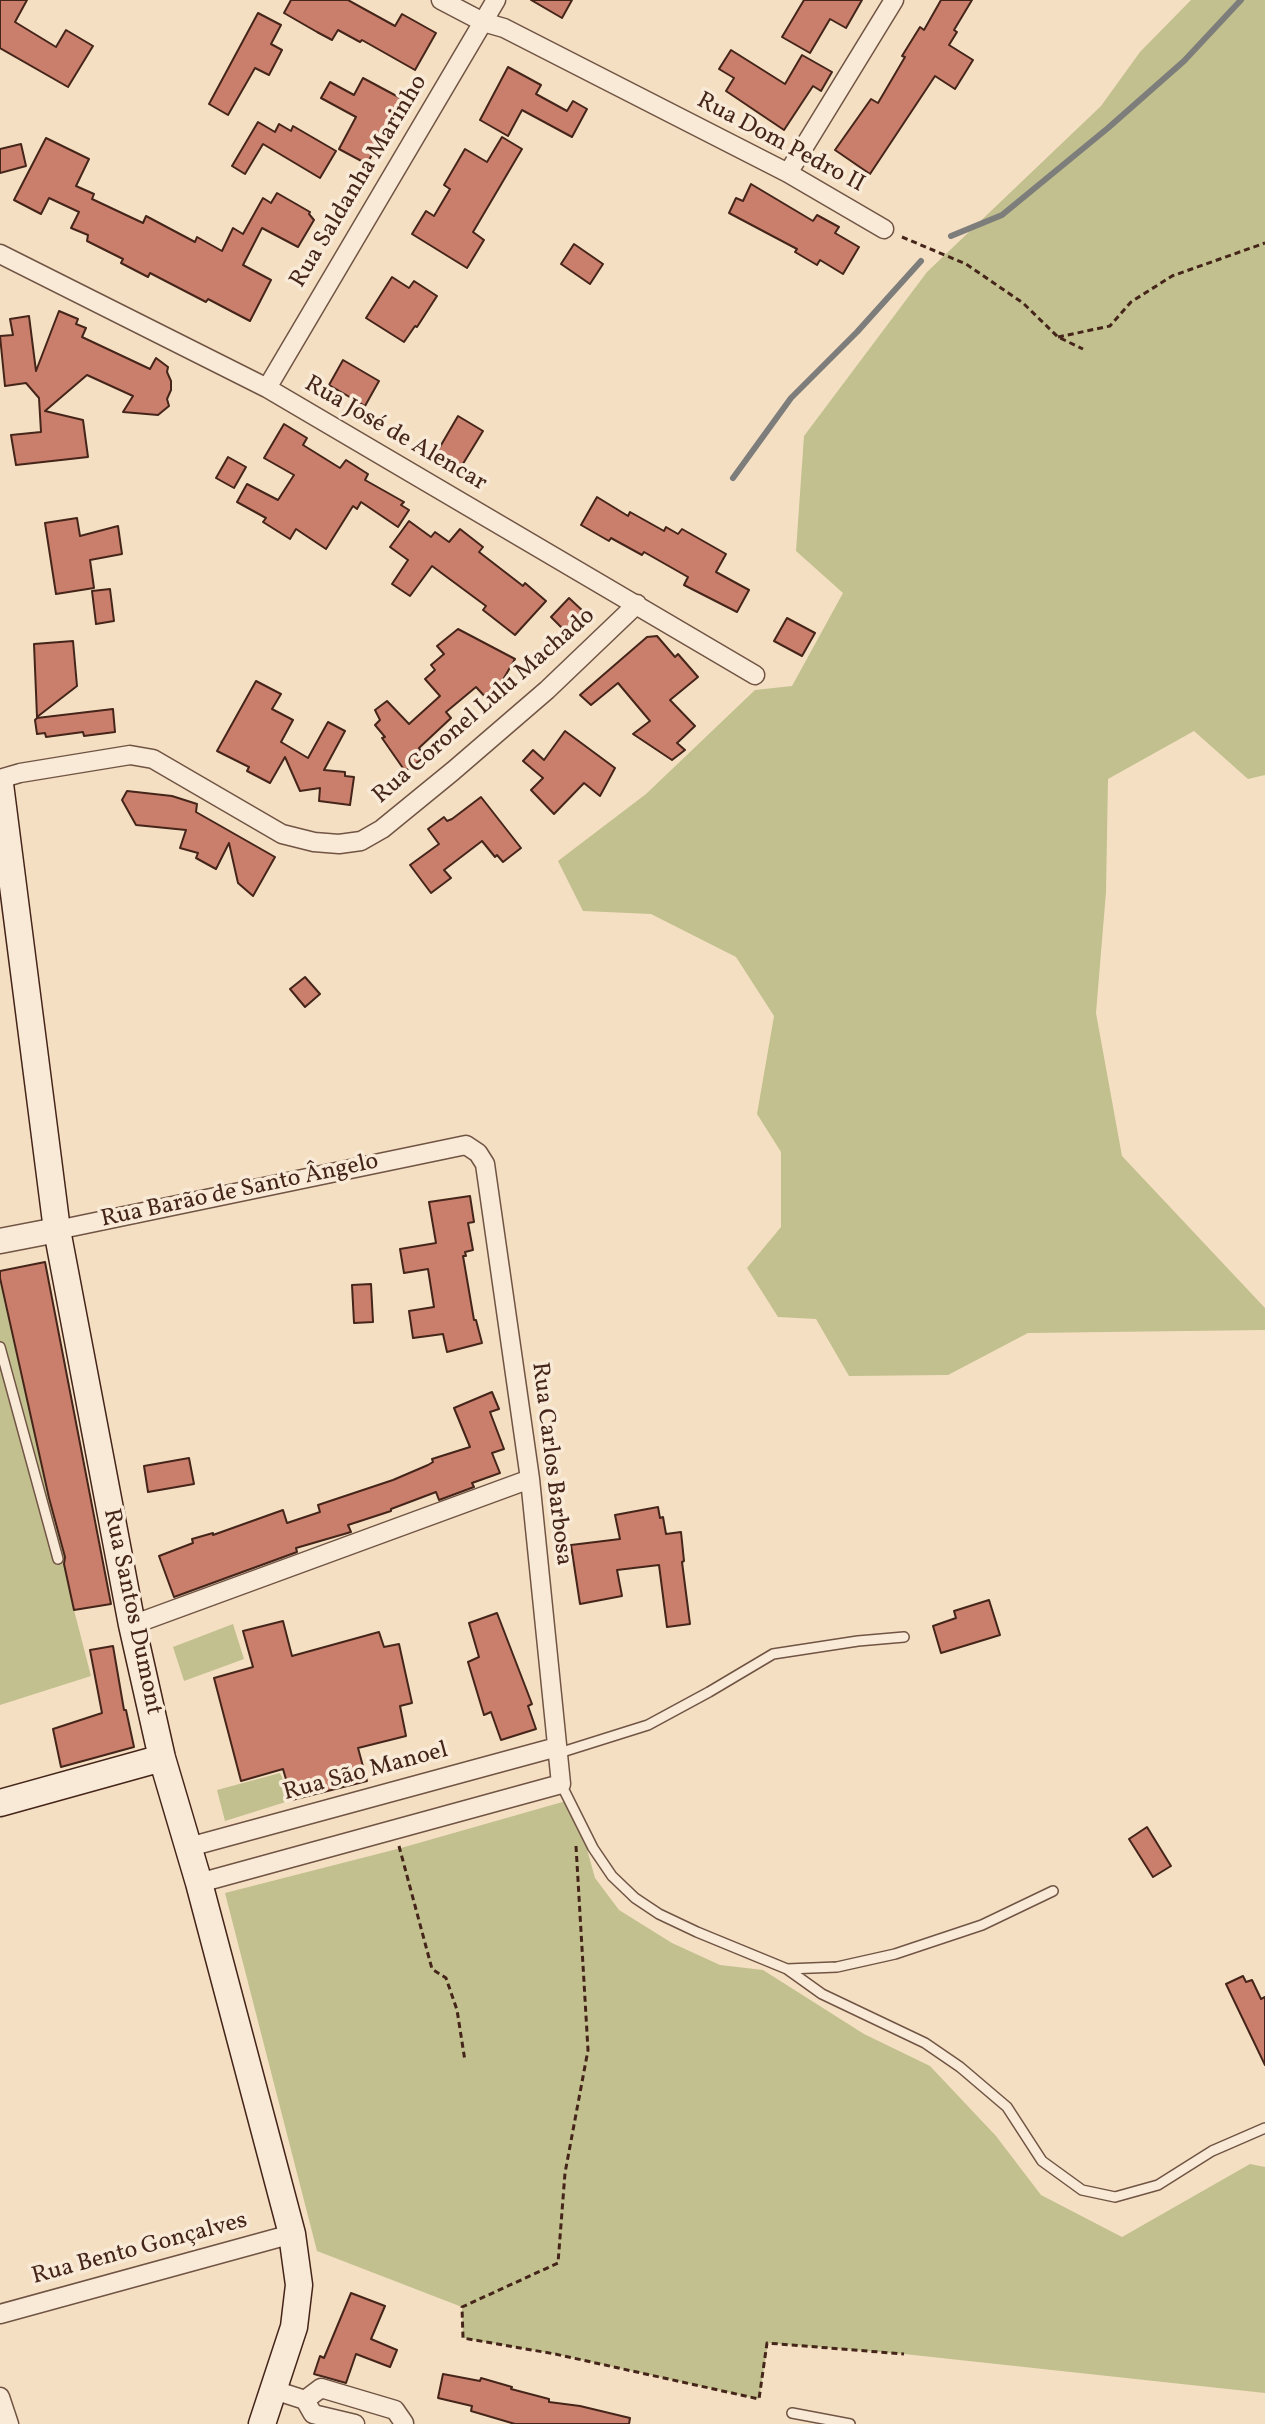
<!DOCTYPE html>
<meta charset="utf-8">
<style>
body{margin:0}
canvas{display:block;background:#f4dfc2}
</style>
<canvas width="1265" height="2424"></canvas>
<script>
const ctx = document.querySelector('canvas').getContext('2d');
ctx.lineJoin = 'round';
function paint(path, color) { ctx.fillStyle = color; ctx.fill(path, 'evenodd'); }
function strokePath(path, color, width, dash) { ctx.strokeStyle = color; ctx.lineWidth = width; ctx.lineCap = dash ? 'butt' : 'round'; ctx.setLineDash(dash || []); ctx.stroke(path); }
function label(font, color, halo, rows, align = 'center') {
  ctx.font = font + ' Vollkorn,serif'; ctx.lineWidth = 7; ctx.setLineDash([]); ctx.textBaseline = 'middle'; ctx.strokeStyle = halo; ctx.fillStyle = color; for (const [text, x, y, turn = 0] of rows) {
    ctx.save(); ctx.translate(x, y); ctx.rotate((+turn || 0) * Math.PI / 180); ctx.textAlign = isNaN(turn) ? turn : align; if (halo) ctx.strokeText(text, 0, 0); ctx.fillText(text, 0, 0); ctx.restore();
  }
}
paint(new Path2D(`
 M1191 0H1265V775L1248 779 1194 731 1108 779 1106 892 1096 1013 1122 1156 1265 1308V1330L1028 1333 948 1375 849 1376 816 1319 778 1317 747 1268 781 1227V1152L757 1114 774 1016 736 957 651 914 583 911 558 861 646 794 755 690 792 686 843 593 796 551 804 436 927 272 1101 106 1140 52Z
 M45 1262 111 1604 74 1610 91 1676 0 1705V1271Z
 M233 1624 244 1659 184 1681 173 1647Z
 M280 1773 292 1800 225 1821 217 1790Z
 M573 1799 595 1878 619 1910 672 1943 720 1965 763 1970 864 2034 930 2066 996 2136 1041 2195 1122 2237 1250 2164 1265 2167V2393L904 2354 768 2343 759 2399 555 2354 463 2338 462 2307 317 2251 225 1893 401 1848Z`), '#c2c08e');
strokePath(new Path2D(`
 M951 236 1002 215 1108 128 1184 61 1241 0
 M733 478 791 398 857 332 921 261`), '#7d7e7c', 6);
const building = new Path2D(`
 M0 0H27L15 22 56 47 66 30 93 46 68 87 0 48Z
 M291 0H348L395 26 402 14 436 33 415 70 362 40 360 42 338 30 332 40 317 32 284 13Z
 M531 0H572L562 18Z
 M804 0H862L846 28 830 19 810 53 782 37Z
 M941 0H972L954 30 957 32 949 45 973 60 955 89 935 76 870 174 835 150 871 99 878 103 905 57 902 56 920 27 924 30Z
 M258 13 281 25 271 44 282 50 269 75 255 68 228 115 209 104Z
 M731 50 785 84 802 55 832 72 821 91 813 86 784 130 726 91 734 78 719 69Z
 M508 67 541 85 536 94 567 111 573 101 587 109 572 137 522 110 508 136 480 120Z
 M363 78 404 100 388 129 386 128 367 164 339 149 356 117 321 98 330 82 354 95Z
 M258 122 275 132 279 124 291 131 293 126 336 151 320 178 263 144 245 174 232 166Z
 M502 137 522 149 473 232 484 240 467 268 412 234 426 211 434 216 450 189 444 185 465 149 487 162Z
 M46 138 89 159 76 186 94 194 92 199 143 223 146 216 195 242 197 237 222 251 233 228 243 234 263 198 271 203 277 193 310 212 309 214 314 220 298 247 262 228 243 265 271 280 250 321 208 299 206 302 150 273 148 277 121 263 123 259 87 241 88 235 71 228 79 212 49 198 41 214 14 200Z
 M21 144 26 166 0 173V149Z
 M751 184 813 221 817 215 839 227 835 233 859 247 843 274 820 260 817 265 795 252 797 249 729 213 736 198 743 201Z
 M574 244 603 264 590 284 561 264Z
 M392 277 409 288 414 281 437 296 417 327 415 326 404 342 366 318Z
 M59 311 78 319 76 324 86 328 82 337 150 369 156 358 168 367 167 372 171 381V390L167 399 169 406 158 415 123 412 133 396 87 375 45 411 83 420 88 457 16 465 11 435 41 432 39 398 26 383 5 386 0 336 13 335 10 319 29 316 36 371Z
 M343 360 379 381 365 406 329 385Z
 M458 416 483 431 461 467 437 452Z
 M284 424 307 438 303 445 340 468 346 460 368 474 365 480 404 502 401 505 409 510 398 527 361 502 357 509 353 506 326 549 296 529 290 539 263 522 266 518 237 502 247 484 278 500 294 475 264 458Z
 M228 457 246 467 234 488 216 478Z
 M597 497 628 516 630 512 664 531 666 527 678 534 682 529 726 554 716 572 749 590 737 612 684 585 688 577 644 552 642 555 611 538 609 541 581 525Z
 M77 518 80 536 118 526 122 554 90 560 94 588 56 594 45 523Z
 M409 521 431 537 435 532 449 542 460 529 483 547 479 552 523 586 525 583 546 601 515 635 483 610 486 606 432 566 410 596 392 584 408 560 390 547Z
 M110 589 114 621 96 624 92 591Z
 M569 598 584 612 565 631 551 617Z
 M787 618 815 633 802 656 774 641Z
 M458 629 515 659 490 702 476 687 446 712 451 718 419 748 425 757 405 771 382 738 385 737 375 725 380 720 375 710 387 701 409 724 440 696 425 679 435 670 431 665 444 654 437 646Z
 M657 636 675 657 678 654 698 677 670 700 695 726 677 743 685 750 672 760 633 734 650 721 618 683 591 705 580 695 647 637Z
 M73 641 77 686 37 717 34 644Z
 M256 681 281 694 272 709 293 720 281 742 308 758 328 722 345 731 324 770 345 772V776L354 777 350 805 319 801 320 788 300 791 285 757 270 783 247 771 249 767 217 751Z
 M113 709 115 732 84 736 83 732 46 737 45 733 37 734 35 720 37 718Z
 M565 731 615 768 600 796 584 783 554 814 531 790 543 778 523 761 533 750 544 760Z
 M127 791 172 796 197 804 196 812 275 857 253 896 238 883 229 843 216 869 196 858 198 853 180 848 186 830 136 825 122 800Z
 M481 797 521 848 503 862 497 855 495 857 482 841 444 870 451 878 431 893 410 865 439 844 428 829 444 817 447 821 452 819Z
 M305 977 320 994 305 1007 290 989Z
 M470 1196 474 1222 468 1223 473 1250 465 1252 466 1256H463L474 1320H476L482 1343 447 1352 443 1334 413 1338 409 1311 434 1307 428 1269 404 1273 400 1249 436 1243 429 1202Z
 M45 1262 111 1604 74 1610 64 1564 65 1557 49 1498 0 1278V1271Z
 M371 1284 373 1322 354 1323 352 1285Z
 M492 1392 499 1409 490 1412 504 1449 492 1453 500 1473 472 1483 474 1487 439 1500 436 1492 391 1509V1511L348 1525 351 1532 296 1548 297 1552 174 1597 159 1556 193 1543 192 1539 213 1533V1535L283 1510 287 1523 320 1512 318 1505 393 1480 428 1465 433 1462 432 1459 470 1447 454 1408Z
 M189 1458 194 1484 148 1492 144 1466Z
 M658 1507 660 1518 663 1517 666 1534 681 1532 684 1561 682 1562 690 1624 667 1627 659 1565 617 1570 622 1596 580 1604 571 1545 620 1539 615 1515Z
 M989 1600 1000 1635 941 1653 933 1626 956 1618 954 1611Z
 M497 1613 532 1704 528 1706 536 1729 501 1740 491 1712 484 1715 468 1662 479 1657 469 1623Z
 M283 1621 292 1656 379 1632 384 1647 399 1644 412 1703 400 1706 406 1736 358 1748 367 1781 292 1800 283 1769 241 1781 214 1678 253 1667 243 1631Z
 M113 1646 124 1710H126L134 1747 61 1767 53 1729 102 1713 90 1650Z
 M1147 1827 1171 1866 1153 1877 1129 1839Z
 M1243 1976 1246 1982 1252 1980 1261 1999 1265 1997V2065L1226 1984Z
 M351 2293 385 2306 371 2339 397 2350 390 2367 356 2354 346 2383 314 2374 320 2356 324 2358Z
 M443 2374 480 2381 481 2378 512 2387 511 2389 549 2399V2402L580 2406 630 2418 629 2424H515L471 2411 472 2406 438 2398Z`);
paint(building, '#ca7f6c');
strokePath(building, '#45251a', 2);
const service = new Path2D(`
 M0 1347 58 1559
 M559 1753 648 1725 709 1692 773 1654 858 1641 904 1637
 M561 1784 593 1848 612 1876 635 1898 659 1914 697 1932 787 1969 837 1967 895 1954 982 1925 1053 1891
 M787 1969 822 1994 925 2043 960 2067 1007 2107 1042 2161 1082 2190 1115 2197 1158 2185 1212 2151 1265 2128
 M792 2413 850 2424`);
const minor = new Path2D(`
 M441 0 483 22 504 28 788 173 884 229
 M788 173 894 0
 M0 254 267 388 755 675
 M267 388 496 0
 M0 779 20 773 130 755 153 759 282 834 314 842 339 844 361 841 382 829 453 771 547 690 637 604
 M57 1230 466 1145 478 1153 485 1164 530 1479 561 1784 199 1883
 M132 1625 530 1479
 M189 1847 557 1747
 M0 2314 292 2234
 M274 2390 305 2400 321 2388 395 2410 404 2423
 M0 2397 9 2424
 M305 2400 313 2414 355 2424`);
const tertiary = new Path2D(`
 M0 1241 57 1230`);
const secondary = new Path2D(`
 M0 784 57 1230 132 1625 162 1758 199 1883 292 2234 299 2285 294 2327 262 2424
 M0 1803 162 1758`);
strokePath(service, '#715444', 12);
strokePath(minor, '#715444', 21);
strokePath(tertiary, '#715444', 27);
strokePath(secondary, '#45251a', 29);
strokePath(new Path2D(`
 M902 237 966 264 1023 303 1058 337 1083 349
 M1058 337 1110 326 1131 302 1172 276 1265 243
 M399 1846 432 1969 446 1978 457 2010 465 2061
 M576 1846 588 2050 565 2173 558 2263 462 2307 463 2338 555 2354 759 2399 767 2343 904 2354`), '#45251a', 3, [6, 4]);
strokePath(service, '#f8ead7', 9);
strokePath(minor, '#f8ead7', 18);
strokePath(tertiary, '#f8ead7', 24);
strokePath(secondary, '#f8ead7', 26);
label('24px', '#45251a', '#f8ead7', [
 ["Rua Dom Pedro II",780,144,28],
 ["Rua Saldanha Marinho",360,182,-59],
 ["Rua José de Alencar",395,435,30],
 ["Rua Coronel Lulu Machado",485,707,-41],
 ["Rua Barão de Santo Ângelo",240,1192,-12],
 ["Rua Carlos Barbosa",550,1464,83],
 ["Rua Santos Dumont",131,1612,78],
 ["Rua São Manoel",366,1773,-15],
 ["Rua Bento Gonçalves",140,2250,-15]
]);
</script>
